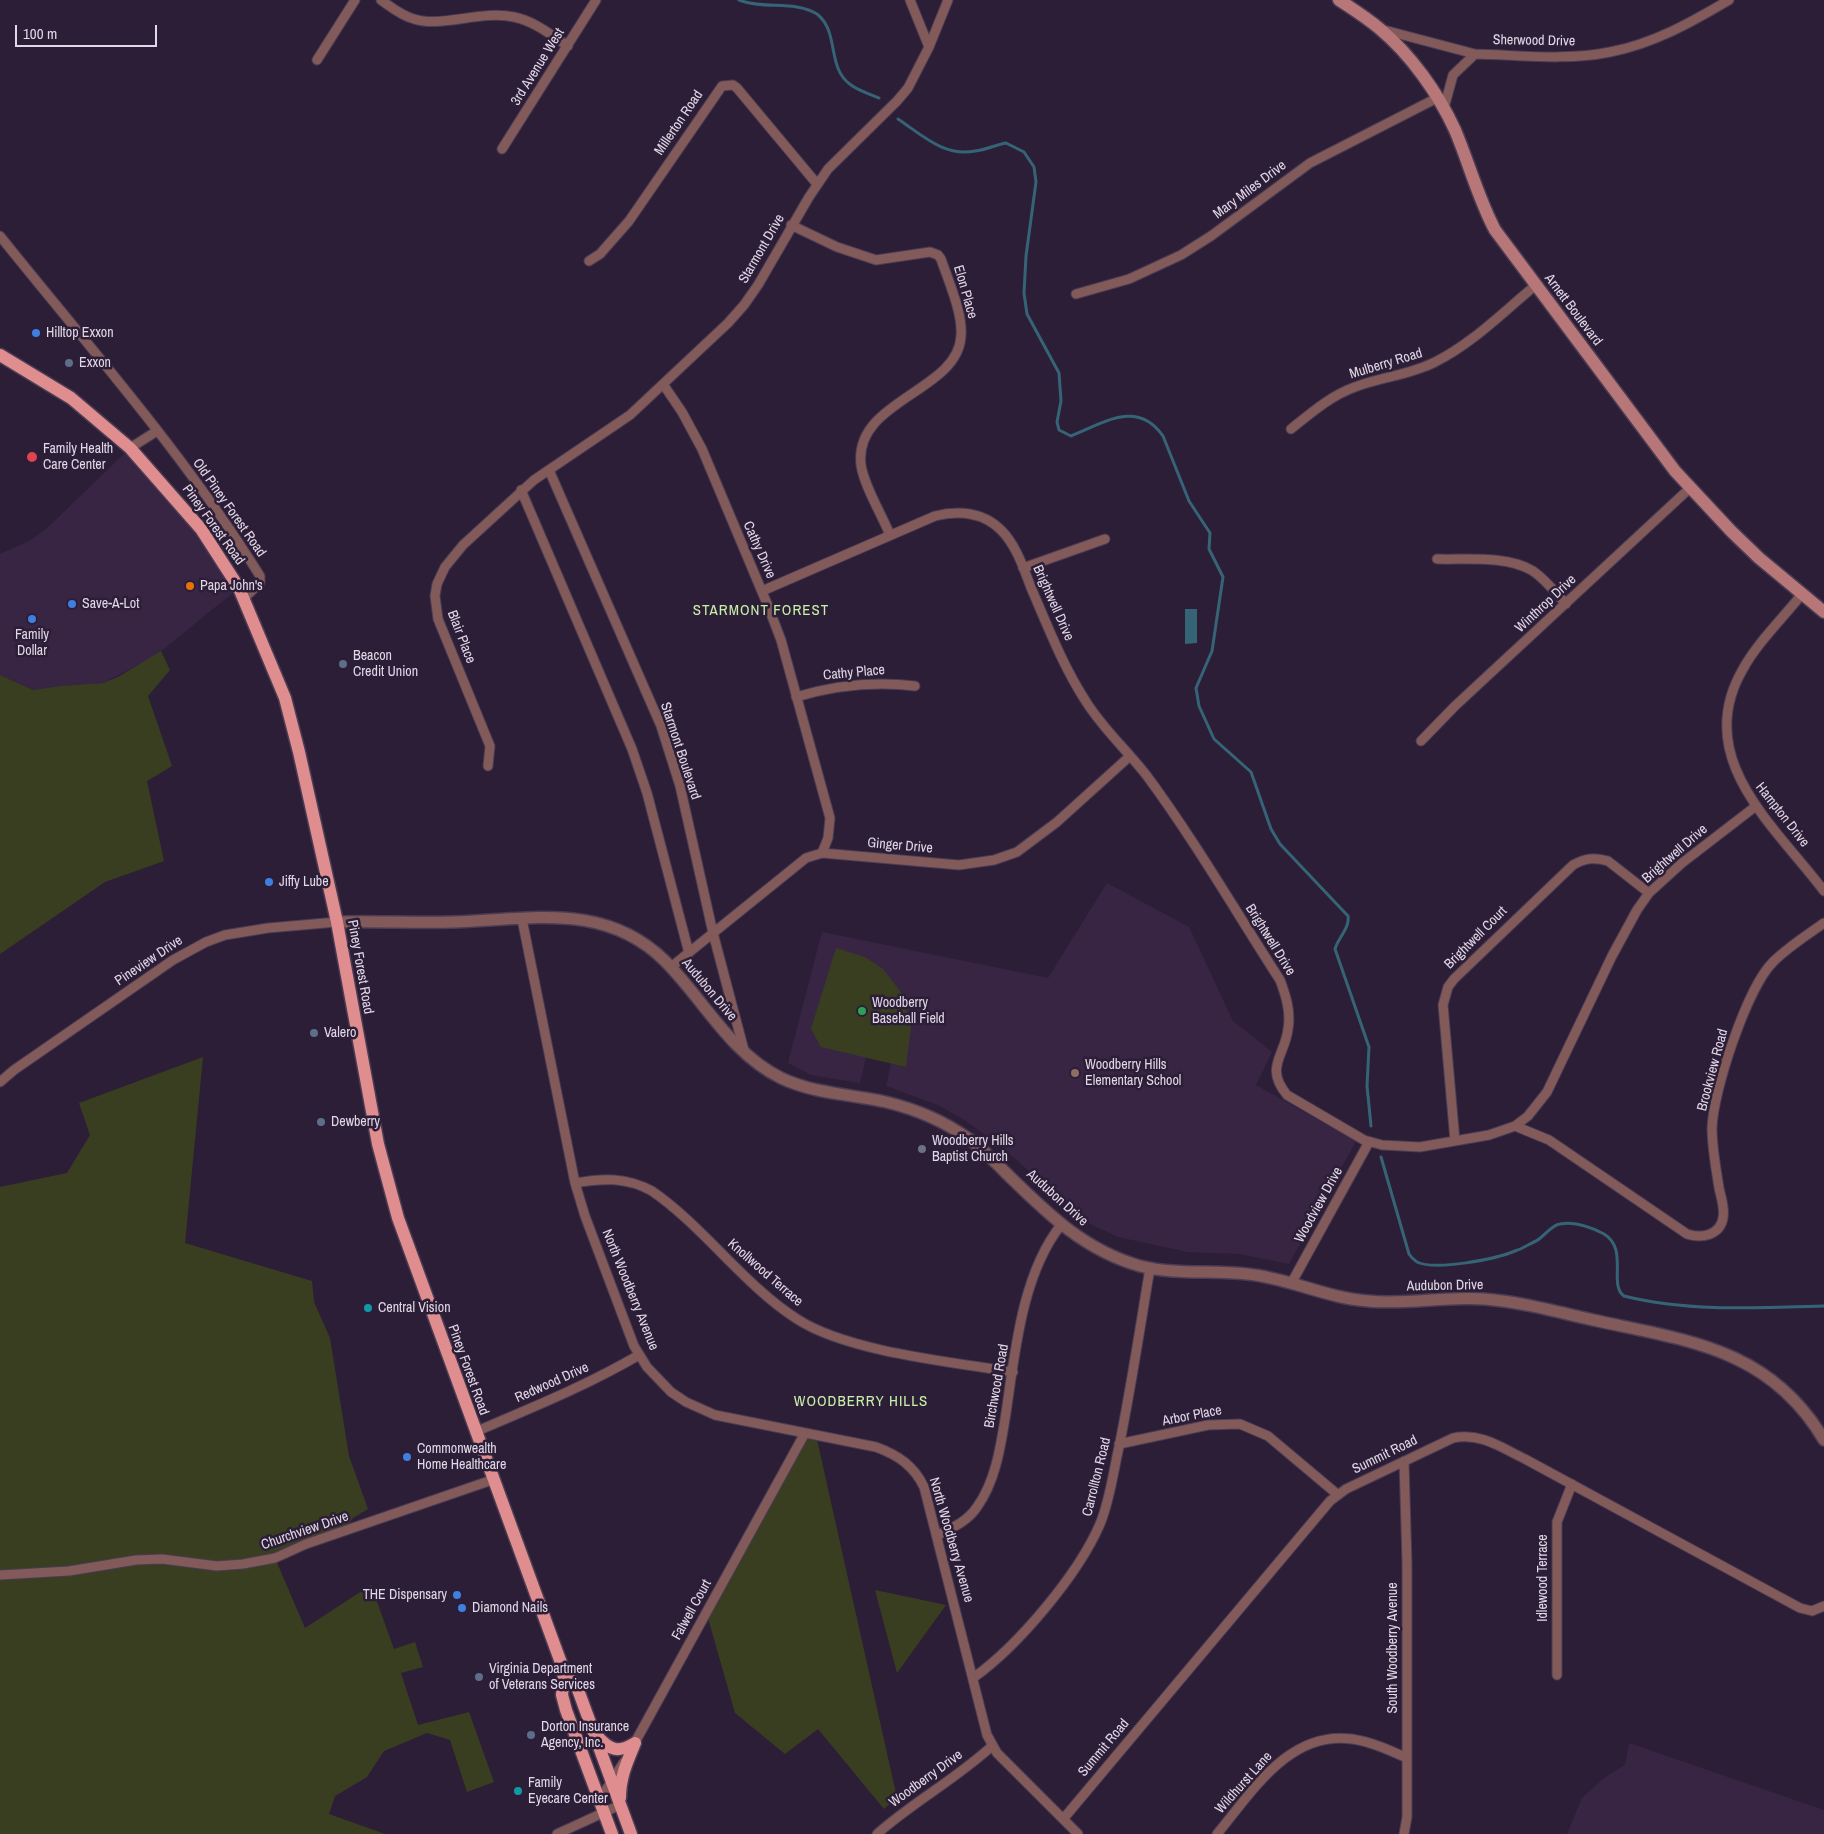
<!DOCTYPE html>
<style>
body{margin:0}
#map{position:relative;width:1824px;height:1834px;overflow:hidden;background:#2d1e37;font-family:"Archivo Narrow",sans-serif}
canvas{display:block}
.scale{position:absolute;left:15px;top:25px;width:142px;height:22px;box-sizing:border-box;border:2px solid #e0d7e7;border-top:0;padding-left:6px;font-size:15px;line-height:18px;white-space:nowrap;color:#e0d7e7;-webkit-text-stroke:4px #2d1e37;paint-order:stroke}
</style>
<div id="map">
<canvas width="1824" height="1834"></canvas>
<div class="scale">100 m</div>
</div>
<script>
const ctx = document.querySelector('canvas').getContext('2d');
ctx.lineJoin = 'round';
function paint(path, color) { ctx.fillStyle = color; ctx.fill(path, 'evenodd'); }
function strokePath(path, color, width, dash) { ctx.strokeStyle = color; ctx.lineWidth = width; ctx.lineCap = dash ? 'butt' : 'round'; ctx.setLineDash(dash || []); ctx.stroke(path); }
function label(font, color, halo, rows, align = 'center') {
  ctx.font = font + ' "Archivo Narrow",sans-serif'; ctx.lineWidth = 5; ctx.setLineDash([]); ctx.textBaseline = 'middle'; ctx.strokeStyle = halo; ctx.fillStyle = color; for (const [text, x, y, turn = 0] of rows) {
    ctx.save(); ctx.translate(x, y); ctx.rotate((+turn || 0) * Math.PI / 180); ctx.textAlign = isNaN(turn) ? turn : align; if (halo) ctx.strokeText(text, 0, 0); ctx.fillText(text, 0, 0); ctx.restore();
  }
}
paint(new Path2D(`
 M130 448 239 588 155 656 103 683 60 686 33 690 0 675V554L29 541 45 530Z
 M1107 883 1189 927 1233 1021 1272 1052 1256 1085 1356 1141 1289 1264 1239 1254 1188 1252 1118 1237 1086 1222 1002 1147 966 1121 938 1105 886 1086 891 1063 866 1058 860 1083 811 1075 788 1063 822 932 1048 978Z
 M1629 1743 1824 1810V1834H1567L1582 1798 1605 1777 1625 1765Z`), '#382544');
paint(new Path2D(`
 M161 651 170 670 148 696 172 766 147 781 164 861 105 882 0 954V675L33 690 60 686 103 683 118 677Z
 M836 948 865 957 883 969 903 995 911 1027 906 1067 821 1047 811 1029Z
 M203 1057 185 1243 312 1281 314 1302 330 1338 349 1456 368 1509 353 1518 343 1532 275 1558 305 1628 371 1585 394 1649 415 1642 423 1667 401 1673 418 1725 469 1712 494 1782 467 1792 450 1740 427 1733 384 1751 367 1777 335 1796 329 1814 385 1834H0V1187L67 1173 90 1135 79 1103Z
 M805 1433 816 1435 897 1798 884 1809 818 1729 785 1754 735 1713 706 1611Z
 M875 1590 946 1605 897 1673Z`), '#393e20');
paint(new Path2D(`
 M1185 609H1197V643L1185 644Z`), '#366477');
strokePath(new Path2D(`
 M739 0C764 10 794 0 817 14 840 32 826 68 851 85 859 91 870 94 879 98
 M898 119C922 135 944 157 975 151 986 150 995 145 1006 143L1024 152 1034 167 1036 182 1026 256 1024 293 1027 314 1059 373 1061 401 1057 422 1059 430 1071 436C1104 423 1137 399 1163 436L1189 501 1210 533 1209 549 1223 577 1212 651 1196 688 1199 706 1214 739 1251 772 1271 829 1280 844 1348 916C1350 928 1338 938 1335 949L1369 1047 1367 1086 1371 1126
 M1381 1157 1409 1254C1411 1257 1414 1260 1417 1262 1436 1271 1496 1259 1515 1251 1522 1249 1529 1244 1536 1241 1544 1237 1551 1225 1560 1224 1575 1221 1591 1227 1604 1234 1629 1249 1608 1285 1624 1296 1688 1312 1758 1308 1824 1306`), '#366477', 3);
const minor = new Path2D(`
 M381 0C391 7 402 16 414 19 441 28 481 10 514 17 534 21 551 35 568 46
 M910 0 929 47
 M1384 30 1475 54
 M317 60 355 0
 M1444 108 1453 75 1475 54C1520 55 1566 61 1610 52 1653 44 1692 22 1729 0
 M502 149 596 0
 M791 225 837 247 876 260 930 252 938 255 941 259C948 280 963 313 961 336 958 392 853 400 861 465 864 486 882 515 890 535
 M0 236C89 347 185 455 260 576V583L243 599
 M589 261 600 254 629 221 722 86 733 85 737 88 817 184
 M1076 294 1129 279 1181 255 1211 236 1310 163 1437 98
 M663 384 682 412 702 449 768 606 781 640 830 818 828 838 822 853
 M1291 429C1311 413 1330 396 1355 387 1381 377 1410 375 1435 362 1472 344 1504 311 1536 285
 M130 448 157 431
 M549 470 661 726 680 786 713 933 745 1054
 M521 490 632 749 647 793 689 953
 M1437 559C1466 560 1507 555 1533 571 1546 580 1556 593 1566 604
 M1023 568 1105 539
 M762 591 935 516C958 510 983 512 1001 530 1017 546 1024 570 1032 590 1048 627 1063 666 1085 700 1102 728 1127 750 1147 776 1195 841 1236 912 1280 980 1286 996 1291 1012 1288 1029 1285 1056 1264 1067 1287 1095L1364 1140 1382 1145 1420 1147 1489 1135 1515 1126 1528 1116 1547 1092 1612 956 1637 910 1649 893 1682 863 1756 806
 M1802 594C1783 618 1757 643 1743 669 1691 758 1775 826 1824 891
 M796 697C836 685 873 681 915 686
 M1421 741 1455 706 1690 488
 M488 766 490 746 438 619 435 596 437 584 445 567 463 545 534 480 630 415 728 323 744 305 758 285 809 197 828 169 897 101 908 88 929 47 948 0
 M522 919 575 1183 585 1216 634 1346 647 1367 671 1392 686 1402 715 1415 876 1447C898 1455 914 1466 924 1487L987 1735 997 1753 1078 1834
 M671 967 806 858 822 853 959 865 994 860 1017 852 1057 822 1130 756
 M0 1082 14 1070 173 960 206 942 225 935 268 928 337 922
 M1515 1126 1549 1140 1687 1234C1702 1239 1720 1235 1723 1218 1725 1208 1721 1197 1719 1188 1716 1168 1712 1148 1712 1128 1713 1091 1747 988 1773 962 1788 947 1807 935 1824 923
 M1455 1141 1443 1005 1448 987 1454 979 1573 865C1585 858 1595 857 1608 861L1649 893
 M575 1183C603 1178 626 1177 652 1191 704 1227 744 1285 797 1319 848 1352 952 1362 1013 1372
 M1292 1282 1369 1142
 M475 1432C531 1408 586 1386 639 1355
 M1119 1444 1208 1425 1240 1424 1268 1436 1337 1494
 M1404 1461 1407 1563V1817L1404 1834
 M938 1535C952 1528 968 1521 977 1507 996 1481 1001 1444 1006 1413 1015 1352 1022 1274 1061 1225
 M0 1575 69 1571 136 1560 162 1559 217 1566 243 1564 275 1558 306 1544 492 1480
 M1557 1675V1522L1572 1484
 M973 1678C1018 1646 1078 1575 1100 1524 1110 1500 1113 1473 1119 1447 1131 1388 1140 1328 1150 1268
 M633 1746 805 1433
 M600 1799 624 1762
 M1064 1818 1330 1501 1346 1489 1453 1438C1480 1432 1502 1448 1525 1459L1800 1608 1812 1611 1824 1606
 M557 1834 620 1805
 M877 1834C913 1802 956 1779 992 1746
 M1217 1834C1252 1792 1289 1730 1352 1739 1372 1742 1389 1750 1407 1758`);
const tertiary = new Path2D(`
 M337 922C376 921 414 923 453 922 530 920 604 901 665 961 704 1000 730 1053 781 1078 815 1094 850 1094 886 1102 915 1109 944 1121 969 1139 982 1148 994 1161 1005 1172 1046 1212 1083 1250 1140 1266 1175 1275 1211 1270 1247 1274 1289 1278 1326 1298 1368 1301 1407 1305 1445 1296 1484 1299 1523 1302 1561 1313 1598 1321 1691 1341 1771 1350 1824 1440`);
const secondary = new Path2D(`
 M1339 0C1353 9 1367 18 1380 29 1411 55 1438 93 1455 130 1469 163 1478 198 1495 230L1675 471 1731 531 1759 558 1824 612`);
const primary = new Path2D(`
 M0 355 71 398 130 448 201 529 239 588 285 698 299 752 337 922 378 1144 398 1218 564 1671 577 1687 631 1834
 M564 1671 562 1695 566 1710 612 1834
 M597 1736C610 1751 619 1753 635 1743
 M620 1798C620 1777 627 1762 635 1743`);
strokePath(minor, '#4a3c53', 11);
strokePath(tertiary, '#4a3c53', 14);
strokePath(secondary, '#4a3c53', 15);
strokePath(primary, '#4a3c53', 15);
strokePath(minor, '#825a5a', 9);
strokePath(tertiary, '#825a5a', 11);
strokePath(secondary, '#b77778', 12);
strokePath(primary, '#df8d8e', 12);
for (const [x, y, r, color] of [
 [36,333,5,"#3f7fe0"],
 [69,363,5,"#5c6f8a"],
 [32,457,6,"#e0444e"],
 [190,586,5,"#e8710a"],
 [72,604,5,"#3f7fe0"],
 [32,619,5,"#3f7fe0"],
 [343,664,5,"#5c6f8a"],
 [269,882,5,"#3f7fe0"],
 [862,1011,5,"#2e9e5b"],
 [314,1033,5,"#5c6f8a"],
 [1075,1073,5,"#8d6e63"],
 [321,1122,5,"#5c6f8a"],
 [922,1149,5,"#6b7280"],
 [368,1308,5,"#0f9aa8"],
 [407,1457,5,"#3f7fe0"],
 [457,1595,5,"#3f7fe0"],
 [462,1608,5,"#3f7fe0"],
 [479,1677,5,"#5c6f8a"],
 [531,1735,5,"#5c6f8a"],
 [518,1791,5,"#0f9aa8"]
]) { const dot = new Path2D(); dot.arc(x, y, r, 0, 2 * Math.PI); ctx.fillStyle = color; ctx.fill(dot); strokePath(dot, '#2d1e37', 2); }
label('14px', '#e0d7e7', '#2d1e37', [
 ["Sherwood Drive",1534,41,1],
 ["3rd Avenue West",538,67,-58],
 ["Millerton Road",679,123,-56],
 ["Mary Miles Drive",1250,190,-37],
 ["Starmont Drive",762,249,-60],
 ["Elon Place",965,292,74],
 ["Arnett Boulevard",1573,310,53],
 ["Mulberry Road",1386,364,-17],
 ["Old Piney Forest Road",229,508,55],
 ["Piney Forest Road",213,525,54],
 ["Cathy Drive",759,550,66],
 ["Brightwell Drive",1053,603,66],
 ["Winthrop Drive",1546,604,-43],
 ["Blair Place",461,637,69],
 ["Cathy Place",854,673,-5],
 ["Starmont Boulevard",680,751,72],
 ["Hampton Drive",1782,815,52],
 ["Ginger Drive",900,846,5],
 ["Brightwell Drive",1675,854,-41],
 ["Brightwell Court",1476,938,-45],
 ["Brightwell Drive",1270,940,58],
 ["Pineview Drive",149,961,-34],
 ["Piney Forest Road",360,967,80],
 ["Audubon Drive",709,990,50],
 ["Brookview Road",1713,1070,-75],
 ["Audubon Drive",1057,1198,42],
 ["Woodview Drive",1319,1205,-61],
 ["Knollwood Terrace",765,1273,41],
 ["Audubon Drive",1445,1286,-1],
 ["North Woodberry Avenue",630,1290,68],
 ["Piney Forest Road",468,1370,70],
 ["Redwood Drive",552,1383,-24],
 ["Birchwood Road",997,1386,-80],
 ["Arbor Place",1192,1416,-11],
 ["Summit Road",1385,1455,-26],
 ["Carrollton Road",1097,1477,-76],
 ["Churchview Drive",305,1531,-19],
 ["North Woodberry Avenue",951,1540,74],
 ["Idlewood Terrace",1543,1578,-90],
 ["Falwell Court",692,1610,-61],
 ["South Woodberry Avenue",1393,1648,-90],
 ["Summit Road",1104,1748,-50],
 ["Woodberry Drive",926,1779,-36],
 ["Wildhurst Lane",1244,1783,-48]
]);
label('14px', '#e0d7e7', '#2d1e37', [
 ["Hilltop Exxon",46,333],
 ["Exxon",79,363],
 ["Family Health",43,449],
 ["Care Center",43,465],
 ["Papa John's",200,586],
 ["Save-A-Lot",82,604],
 ["Family",32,635,"center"],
 ["Dollar",32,651,"center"],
 ["Beacon",353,656],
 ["Credit Union",353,672],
 ["Jiffy Lube",279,882],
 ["Woodberry",872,1003],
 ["Baseball Field",872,1019],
 ["Valero",324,1033],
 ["Woodberry Hills",1085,1065],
 ["Elementary School",1085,1081],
 ["Dewberry",331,1122],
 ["Woodberry Hills",932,1141],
 ["Baptist Church",932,1157],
 ["Central Vision",378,1308],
 ["Commonwealth",417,1449],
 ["Home Healthcare",417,1465],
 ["THE Dispensary",447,1595,"right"],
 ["Diamond Nails",472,1608],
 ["Virginia Department",489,1669],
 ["of Veterans Services",489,1685],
 ["Dorton Insurance",541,1727],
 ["Agency, Inc.",541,1743],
 ["Family",528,1783],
 ["Eyecare Center",528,1799]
], 'left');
ctx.letterSpacing = '1px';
label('15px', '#c7efa9', '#2d1e37', [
 ["STARMONT FOREST",761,611],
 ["WOODBERRY HILLS",861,1402]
]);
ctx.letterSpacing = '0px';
</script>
